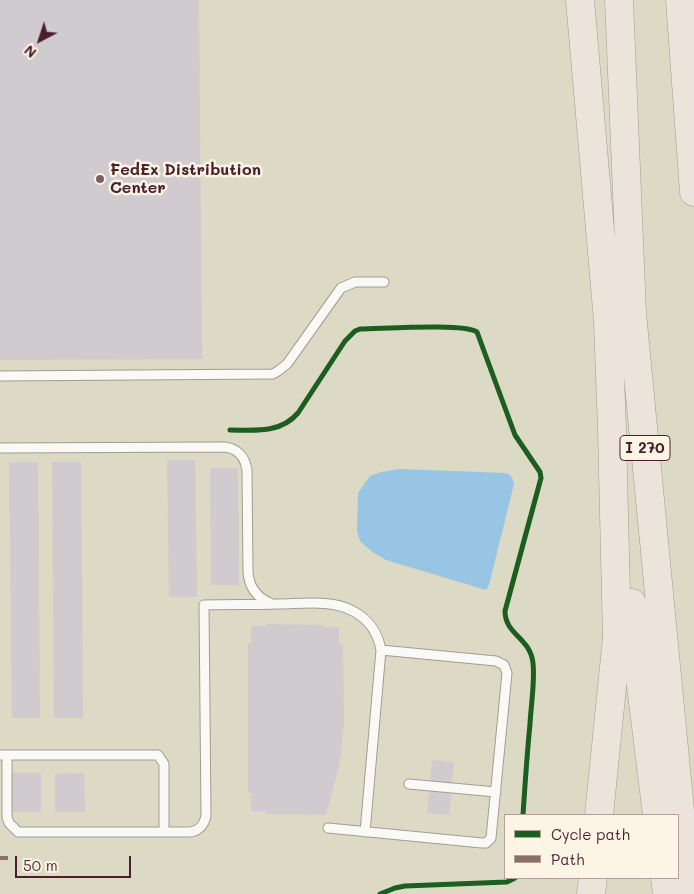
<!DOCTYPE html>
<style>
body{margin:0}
#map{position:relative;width:694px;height:894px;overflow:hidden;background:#dcd9c4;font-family:Mali,sans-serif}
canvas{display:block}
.legend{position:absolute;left:504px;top:814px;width:175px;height:65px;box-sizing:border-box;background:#fcf5e5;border:1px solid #b59f9b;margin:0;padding:6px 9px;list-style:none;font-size:15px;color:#4a1f2b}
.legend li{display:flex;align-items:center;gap:10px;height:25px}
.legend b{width:25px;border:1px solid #b59f9b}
.north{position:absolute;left:15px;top:15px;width:50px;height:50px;-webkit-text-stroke:4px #fcf5e5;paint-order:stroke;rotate:220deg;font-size:14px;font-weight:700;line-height:20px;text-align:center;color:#4a1f2b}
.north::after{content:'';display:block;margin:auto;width:18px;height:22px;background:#4a1f2b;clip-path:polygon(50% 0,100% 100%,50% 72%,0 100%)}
.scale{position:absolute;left:15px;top:856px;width:116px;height:22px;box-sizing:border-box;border:2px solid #4a1f2b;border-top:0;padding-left:6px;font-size:15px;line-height:18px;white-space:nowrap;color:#4a1f2b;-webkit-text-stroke:4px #fcf5e5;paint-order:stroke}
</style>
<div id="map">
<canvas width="694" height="894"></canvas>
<ul class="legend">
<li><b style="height:6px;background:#1b5e20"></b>Cycle path</li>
<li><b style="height:6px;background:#8d6e63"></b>Path</li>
</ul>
<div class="north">N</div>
<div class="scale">50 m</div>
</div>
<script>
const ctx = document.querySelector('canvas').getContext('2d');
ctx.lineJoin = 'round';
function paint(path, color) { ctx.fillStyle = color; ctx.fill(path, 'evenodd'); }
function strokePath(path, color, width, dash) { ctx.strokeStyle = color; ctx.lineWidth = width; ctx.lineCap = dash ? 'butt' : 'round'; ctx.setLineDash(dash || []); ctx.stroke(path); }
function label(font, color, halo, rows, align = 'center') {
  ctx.font = font + ' Mali,sans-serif'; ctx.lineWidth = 5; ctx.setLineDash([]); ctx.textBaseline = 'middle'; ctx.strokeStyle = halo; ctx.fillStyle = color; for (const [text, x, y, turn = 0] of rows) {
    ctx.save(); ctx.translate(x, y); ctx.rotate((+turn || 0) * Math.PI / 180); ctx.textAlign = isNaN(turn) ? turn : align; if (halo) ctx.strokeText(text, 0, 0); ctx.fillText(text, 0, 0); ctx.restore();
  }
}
paint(new Path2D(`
 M399 469 507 473 512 477 514 484 489 585 486 590 386 560 371 551 360 541 357 531 358 493 370 476 381 472Z`), '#98c5e3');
paint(new Path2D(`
 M0 0H199L202 359 0 360Z
 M167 460H195L197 597H169Z
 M9 462H38L40 718H12Z
 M52 462H81L83 718H54Z
 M210 468H238L239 585H211Z
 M267 624 323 625V627H339V643H343L344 723 340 762 326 815 266 814V811H251V793H248V643H251V626H267Z
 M432 760 454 762 449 815 427 813Z
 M12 773H41V812H12Z
 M84 773 85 812H55V774Z`), '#cfcbce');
const lane = new Path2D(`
 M0 376 273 374 278 371 287 364 341 288 355 282H384
 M0 448 224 447C237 448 245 457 247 470L248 572C249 586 256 597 270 603
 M0 755H158L164 764V832
 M7 755V817L9 823 18 832H191C200 830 204 825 206 816L204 605C229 604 253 605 277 604 301 604 332 599 353 611 368 619 378 633 381 650L365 832
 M409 784 496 792
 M328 828 482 843H486L491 838 507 673 504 665 496 661 381 650`);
const highway = new Path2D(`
 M580 0 608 321 612 430 617 638 599 815
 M619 0 632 313 688 894
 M680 0 694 192
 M632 603 640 678 657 815
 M665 878 667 894
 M591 894 593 878`);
strokePath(lane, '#a39c92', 11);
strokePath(highway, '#a39c92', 29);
strokePath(lane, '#faf9f6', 9);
strokePath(highway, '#ece4db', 28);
strokePath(new Path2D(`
 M0 858H9`), '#8d6e63', 4, [8, 4]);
strokePath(new Path2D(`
 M230 430C254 430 280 434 298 413L345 341 355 331 360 329C381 329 464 323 477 332L515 435 540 472 541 478 505 611C505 635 530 637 533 663 535 683 531 704 530 724 527 754 525 785 523 815
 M380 894 395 888 405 886 507 882 515 878`), '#1b5e20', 5);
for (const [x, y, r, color] of [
 [100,179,5,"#7d6061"]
]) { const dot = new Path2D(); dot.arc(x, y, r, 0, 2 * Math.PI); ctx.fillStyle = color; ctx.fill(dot); strokePath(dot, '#fcf5e5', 2); }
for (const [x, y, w] of [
 [645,448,50]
]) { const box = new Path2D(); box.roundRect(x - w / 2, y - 12.5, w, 25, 4); ctx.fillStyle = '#fcf5e5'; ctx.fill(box); strokePath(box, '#4a1f2b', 1); }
label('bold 15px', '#4a1f2b', null, [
 ["I 270",645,448]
]);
label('bold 16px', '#4a1f2b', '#fcf5e5', [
 ["FedEx Distribution",110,170],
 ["Center",110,188]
], 'left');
</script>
